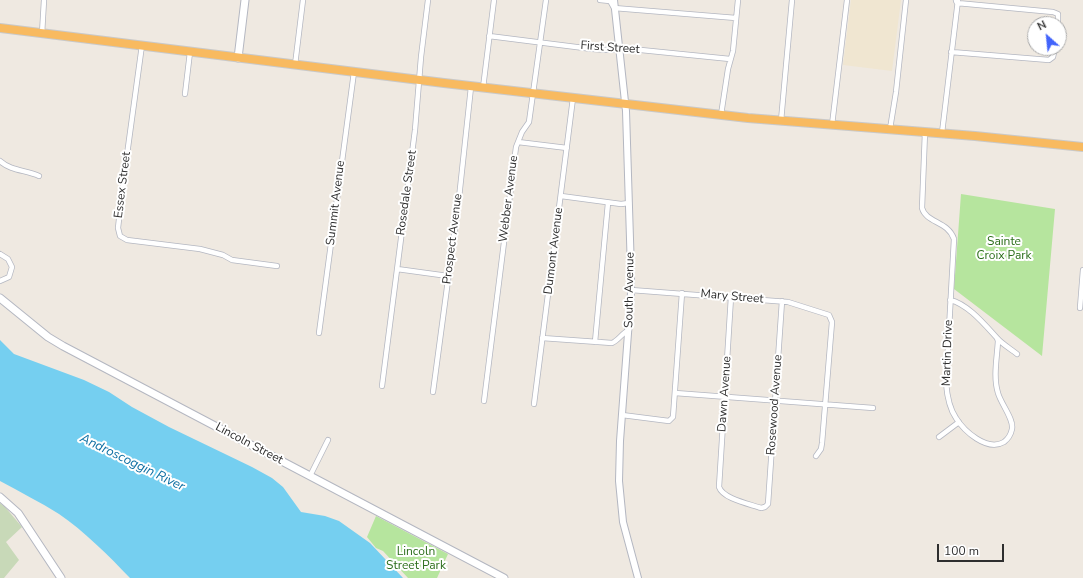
<!DOCTYPE html>
<style>
body{margin:0}
#map{position:relative;width:1083px;height:578px;overflow:hidden;background:#efe9e1;font-family:"Nunito Sans",sans-serif}
canvas{display:block}
.north{position:absolute;left:1027px;top:16px;width:40px;height:40px;box-sizing:border-box;background:#fff;border:1px solid #ababab;border-radius:50%;rotate:333deg;font-size:11px;font-weight:700;line-height:16px;text-align:center;color:#2e2e2e}
.north::after{content:'';display:block;margin:auto;width:14px;height:18px;background:#4264fb;clip-path:polygon(50% 0,100% 100%,50% 72%,0 100%)}
.scale{position:absolute;left:937px;top:544px;width:67px;height:18px;box-sizing:border-box;border:2px solid #2e2e2e;border-top:0;padding-left:5px;font-size:12px;line-height:14px;white-space:nowrap;color:#2e2e2e;-webkit-text-stroke:3px #fff;paint-order:stroke}
</style>
<div id="map">
<canvas width="1083" height="578"></canvas>
<div class="north">N</div>
<div class="scale">100 m</div>
</div>
<script>
const ctx = document.querySelector('canvas').getContext('2d');
ctx.lineJoin = 'round';
function paint(path, color) { ctx.fillStyle = color; ctx.fill(path, 'evenodd'); }
function strokePath(path, color, width, dash) { ctx.strokeStyle = color; ctx.lineWidth = width; ctx.lineCap = dash ? 'butt' : 'round'; ctx.setLineDash(dash || []); ctx.stroke(path); }
function label(font, color, halo, rows, align = 'center') {
  ctx.font = font + ' "Nunito Sans",sans-serif'; ctx.lineWidth = 4; ctx.setLineDash([]); ctx.textBaseline = 'middle'; ctx.strokeStyle = halo; ctx.fillStyle = color; for (const [text, x, y, turn = 0] of rows) {
    ctx.save(); ctx.translate(x, y); ctx.rotate((+turn || 0) * Math.PI / 180); ctx.textAlign = isNaN(turn) ? turn : align; if (halo) ctx.strokeText(text, 0, 0); ctx.fillText(text, 0, 0); ctx.restore();
  }
}
paint(new Path2D(`
 M851 0H901L892 71 843 65Z`), '#f0e6d1');
paint(new Path2D(`
 M961 194 1055 209 1042 356 954 289Z
 M376 516 448 554 437 578H408L383 551 376 548 367 537Z`), '#b6e59e');
paint(new Path2D(`
 M0 503 5 507 22 527 6 542 19 560 4 578H0Z`), '#c8d9b8');
paint(new Path2D(`
 M0 340 14 354 84 380 109 392 132 407 169 427 252 467 272 478 283 487 301 512 325 516 339 521 370 543 403 578H130C109 556 84 531 59 514 40 502 20 492 0 481Z`), '#75cff0');
const minor = new Path2D(`
 M600 0 610 1 614 8 736 18
 M956 1 957 3 1053 12 1058 14V24
 M42 34 44 0
 M489 36 592 49 608 50 631 49 730 59
 M142 45 123 184 118 228 120 236 127 240 200 249 223 255 232 260 277 266
 M951 52 1049 60 1053 57 1055 48
 M295 65 303 0
 M483 88 494 0
 M185 94 190 52
 M721 115 728 69 733 51 738 0
 M781 121 792 0
 M832 125 847 0
 M890 129 896 92 906 0
 M925 132 922 208C926 223 948 221 954 239L946 383C947 395 949 408 956 418 964 431 987 452 1004 442 1008 439 1011 434 1012 429 1014 419 1001 404 998 393 993 377 997 358 998 341L997 338
 M942 133 958 0
 M518 142 567 148
 M0 161C11 171 26 170 39 176
 M561 196 621 204 629 203
 M0 254 8 259 12 267 9 277 0 281
 M397 269 448 276
 M631 290 788 302 829 315 832 322 822 443 821 449 816 456
 M731 297 719 487C723 499 750 504 761 508L765 507 768 504 782 301
 M950 300C968 304 985 325 997 338 1002 344 1011 349 1017 354
 M1080 308 1083 270
 M319 333 354 72
 M542 338 612 343C619 340 622 333 629 330
 M595 342 608 203
 M382 386 415 130 421 57 428 0
 M433 392 459 198 471 87
 M675 393 873 408
 M484 401 516 147 522 132 529 122 546 0
 M534 404 573 98
 M622 415 669 421 673 417 682 293
 M939 437 959 422
 M310 476 328 440`);
const tertiary = new Path2D(`
 M614 0 626 111 631 271V293L620 441 619 481 623 522 638 578`);
const secondary = new Path2D(`
 M238 58 245 0
 M0 298 48 337 63 346 504 578
 M0 497 18 513 61 578`);
const trunk = new Path2D(`
 M0 28 444 83 748 118 975 136 1083 147`);
strokePath(minor, '#b4b7c1', 6);
strokePath(tertiary, '#b4b7c1', 8);
strokePath(secondary, '#b4b7c1', 9);
strokePath(trunk, '#c9c9c9', 10);
strokePath(minor, '#fff', 4.5);
strokePath(tertiary, '#fff', 6);
strokePath(secondary, '#fff', 7);
strokePath(trunk, '#f8ba60', 8);
label('12px', '#2e2e2e', '#fff', [
 ["First Street",610,48,4],
 ["Essex Street",123,185,-83],
 ["Rosedale Street",407,193,-82],
 ["Webber Avenue",509,199,-83],
 ["Summit Avenue",336,203,-83],
 ["Prospect Avenue",453,239,-83],
 ["Dumont Avenue",554,251,-83],
 ["South Avenue",630,290,-89],
 ["Mary Street",732,297,5],
 ["Martin Drive",948,353,-88],
 ["Dawn Avenue",725,394,-86],
 ["Rosewood Avenue",775,405,-86],
 ["Lincoln Street",249,444,28]
]);
label('12px', '#2c6e1b', '#fff', [
 ["Sainte",1004,242],
 ["Croix Park",1004,256],
 ["Lincoln",416,552],
 ["Street Park",416,566]
]);
label('italic 13px', '#0d6fa3', '#fff', [
 ["Androscoggin River",132,463,26]
]);
</script>
